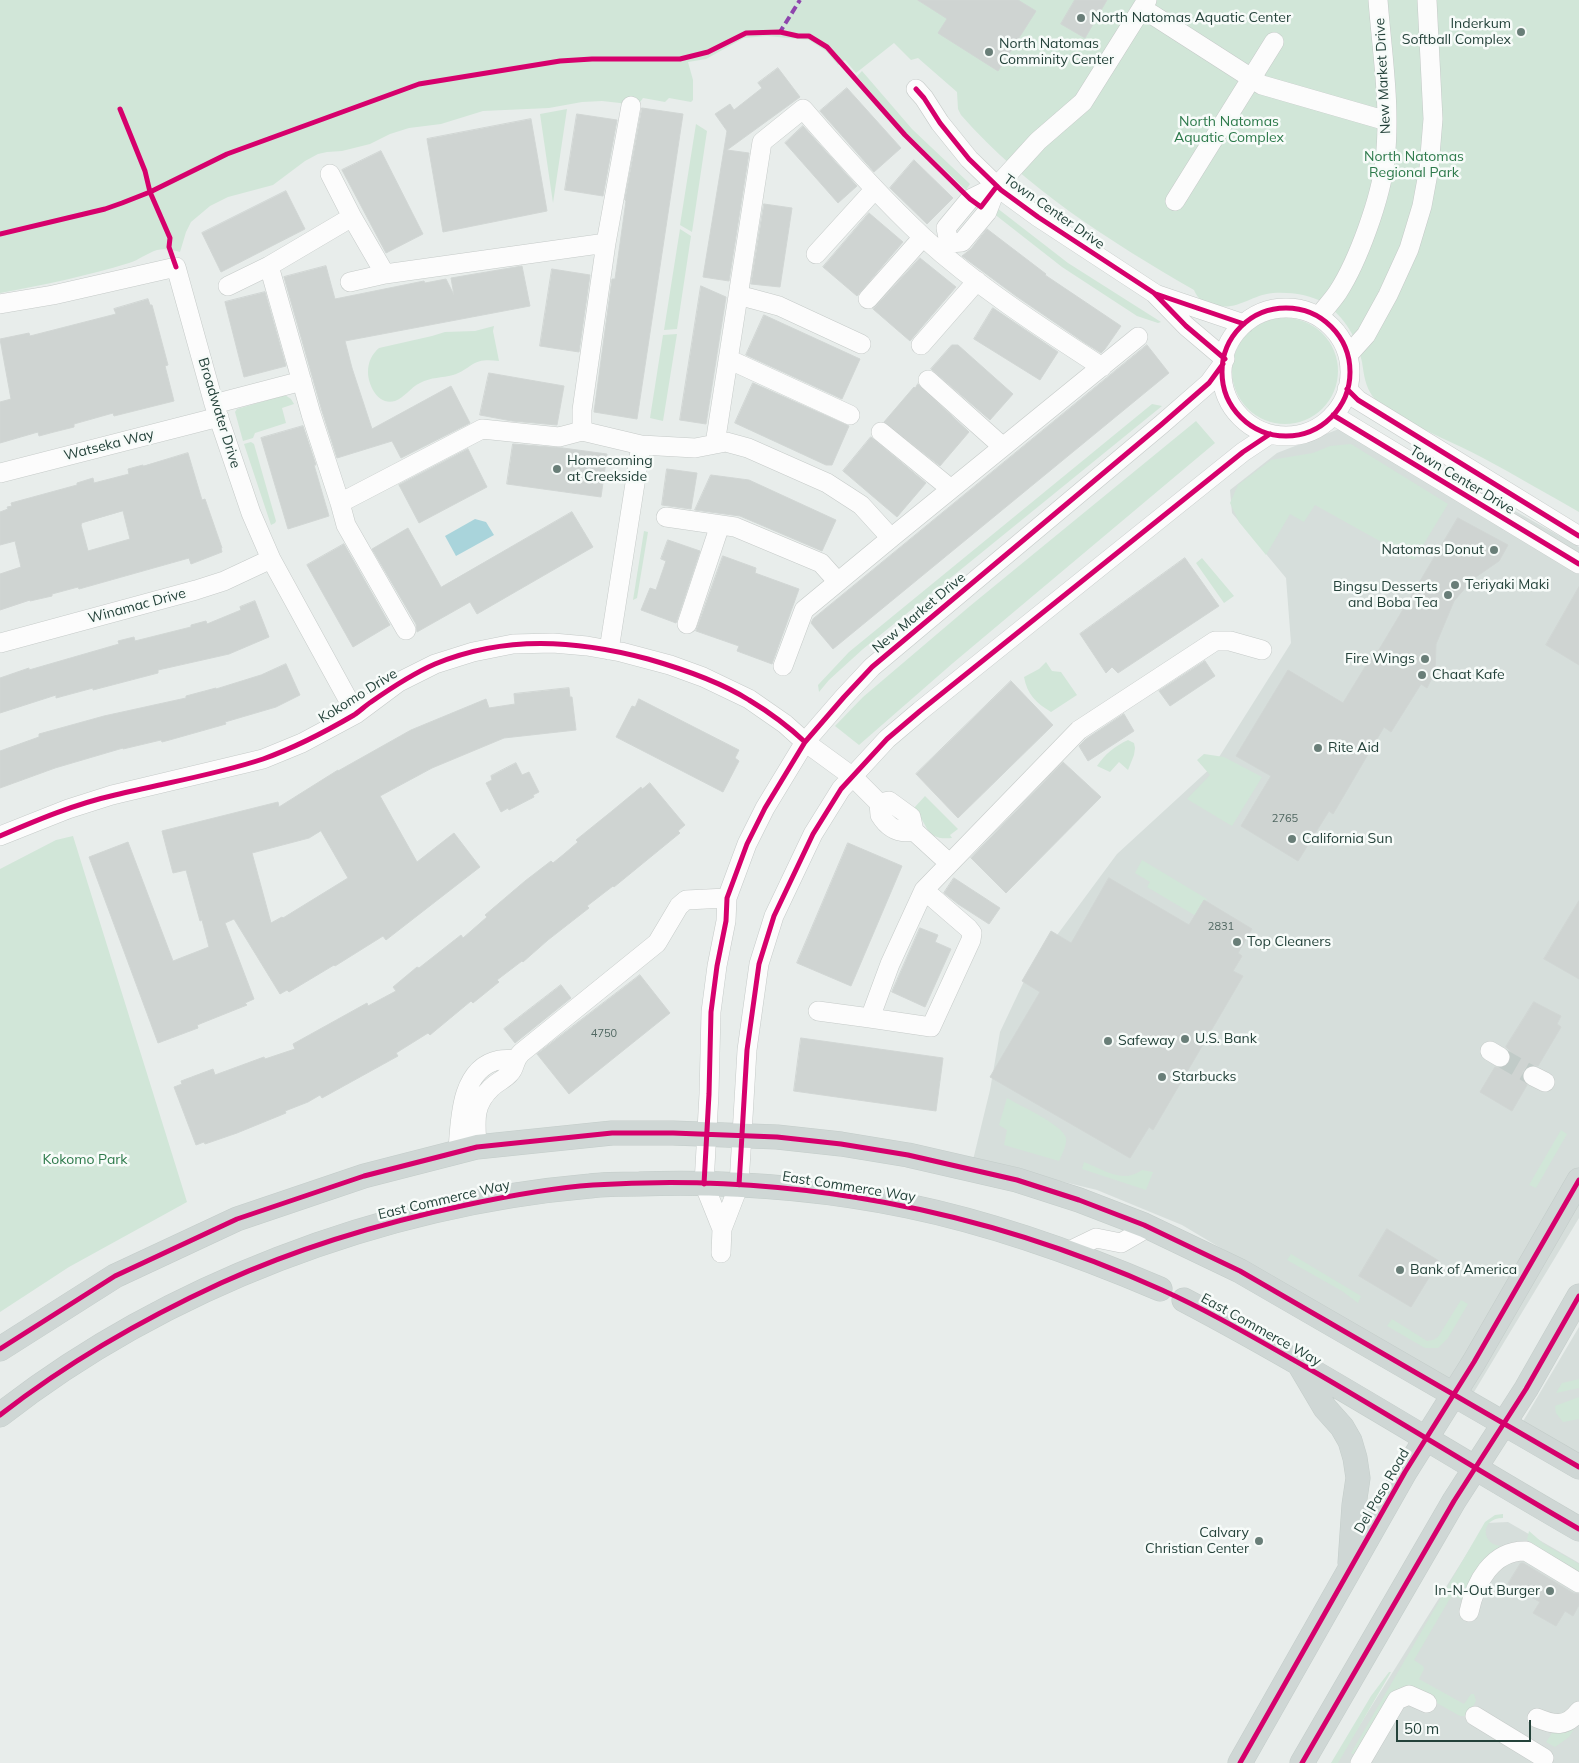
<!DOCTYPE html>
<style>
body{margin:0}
#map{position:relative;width:1579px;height:1763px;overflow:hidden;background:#e8edeb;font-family:Mulish,sans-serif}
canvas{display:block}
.scale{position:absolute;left:1396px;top:1720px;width:135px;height:22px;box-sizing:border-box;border:2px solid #24423a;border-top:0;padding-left:6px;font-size:15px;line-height:18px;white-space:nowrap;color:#24423a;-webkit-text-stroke:4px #f7fbf9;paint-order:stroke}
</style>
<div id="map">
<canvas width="1579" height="1763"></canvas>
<div class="scale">50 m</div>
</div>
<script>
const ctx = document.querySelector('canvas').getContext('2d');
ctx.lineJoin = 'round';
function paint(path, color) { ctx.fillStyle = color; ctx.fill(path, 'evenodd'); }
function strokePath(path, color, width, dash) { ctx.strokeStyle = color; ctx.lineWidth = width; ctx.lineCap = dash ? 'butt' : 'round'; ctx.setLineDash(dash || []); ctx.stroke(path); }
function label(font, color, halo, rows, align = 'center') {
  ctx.font = font + ' Mulish,sans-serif'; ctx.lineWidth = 5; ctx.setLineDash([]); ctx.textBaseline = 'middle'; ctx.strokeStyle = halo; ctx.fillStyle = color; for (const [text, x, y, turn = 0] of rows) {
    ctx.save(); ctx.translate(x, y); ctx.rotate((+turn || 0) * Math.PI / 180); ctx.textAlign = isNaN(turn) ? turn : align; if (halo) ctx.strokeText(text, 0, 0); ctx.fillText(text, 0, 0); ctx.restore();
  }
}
paint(new Path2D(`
 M1357 422 1579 547V1218L1471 1397 1182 1225 1097 1190 973 1160 990 1090 1000 1032 1026 977 1117 854 1214 765 1291 643 1286 578 1232 513 1230 490 1277 453Z
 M1579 1327V1455L1522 1423Z
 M1508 1522 1579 1563V1763H1336L1486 1523Z`), '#d6dedb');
paint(new Path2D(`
 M0 0H1579V512C1547 494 1515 475 1483 458 1455 443 1425 432 1398 415 1389 410 1380 405 1373 397 1365 386 1364 375 1362 362 1357 338 1345 317 1324 303 1309 294 1290 292 1273 293 1246 296 1237 314 1207 303 1200 300 1197 297 1194 290 1111 242 1025 188 961 115L958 109 957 92 918 58 911 60 894 43 856 73 845 60 838 65 826 51 809 40 767 36 744 38 706 59 688 62 693 80V100L691 102 669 98 665 102 643 98 638 105 602 101 582 102 549 108 483 111 441 124 409 128 390 134 370 144 342 151 327 152 318 154 305 161 273 185 228 197 210 206 191 222 186 232 180 252C173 250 165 248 157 250 147 253 139 260 129 263 87 276 43 285 0 293Z
 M862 71 912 129 970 184 966 190 898 125 857 76Z
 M567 109 553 203 540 114Z
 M696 124 707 131 692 232 680 225Z
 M997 208 1068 263 1161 322 1158 323 1137 316 1062 267 993 213Z
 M680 229 691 236 677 329 664 330Z
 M1232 371a53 53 0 1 1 106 0a53 53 0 1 1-106 0Z
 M494 326 493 331 499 361C489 360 479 359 470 366 464 370 460 373 453 375 442 378 431 377 420 383 411 387 404 398 395 401 378 406 368 385 368 372 368 362 372 354 379 348L432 336 445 332 475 331Z
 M677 334 663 421 650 418 663 335Z
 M285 395 291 399 294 404 282 408 286 423 255 433 253 438 243 441 235 412 237 409Z
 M1152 404 1162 406 863 649 829 680 819 692 818 685 849 652Z
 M1196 421 1215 443 953 663 859 745 835 726 863 697 970 606Z
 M251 442 254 444 276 521 275 523 271 525 244 444Z
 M1351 444 1448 504 1414 560 1315 505 1304 522 1290 514 1266 555 1239 522 1230 503 1238 485 1271 460 1313 453 1330 446Z
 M644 531 648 532 637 598 633 600Z
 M1202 558 1234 596 1224 603 1196 563Z
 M1046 662 1052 671 1061 672 1077 695 1051 712C1036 703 1027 694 1024 677L1039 669Z
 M1128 740 1134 743 1135 748 1134 755 1128 770 1119 762 1110 772 1097 766C1105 754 1115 746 1128 740Z
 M1204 754 1224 757 1262 777 1232 826 1187 799 1210 775 1197 760Z
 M925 796 958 829 950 835 952 838C925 841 928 824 914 808Z
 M73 836 187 1202 69 1267 0 1312V869L56 840Z
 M1142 860 1207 899 1196 916 1147 887 1150 882 1135 873Z
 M1007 1098C1020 1106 1062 1124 1066 1138 1067 1145 1062 1154 1059 1161L1004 1145 1007 1130 999 1125Z
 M1561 1130 1567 1134 1536 1188 1529 1185Z
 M1084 1162C1104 1170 1123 1184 1142 1170L1153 1172 1146 1190 1082 1169Z
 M1291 1254 1361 1296 1358 1303 1342 1291 1287 1260Z
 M1461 1300 1468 1304 1448 1338 1438 1348H1425L1387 1326 1392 1319 1427 1341 1433 1340 1438 1337Z
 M1579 1379V1388L1556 1393 1562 1383Z
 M1579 1397V1419L1563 1422 1556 1413 1555 1406Z
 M1503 1514V1518C1480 1518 1481 1544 1500 1546L1501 1550 1465 1601 1452 1595 1414 1660 1423 1666 1424 1669 1419 1679 1464 1704 1471 1694H1474L1476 1701 1468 1716H1460L1412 1689 1357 1757 1351 1753 1485 1522 1495 1515Z
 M1529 1531 1544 1544 1579 1564V1573L1527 1540Z
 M1389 1672H1391L1338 1763H1331L1371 1696Z
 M1579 1721 1569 1737 1555 1747 1546 1742 1552 1733Z`), '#d1e6d8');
paint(new Path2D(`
 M475 519 486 522 494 535 456 556 445 536Z`), '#a9d4db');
const building = new Path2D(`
 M918 0H1018L1036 11 998 71 938 33 947 19Z
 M1075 0H1107L1085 38 1061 24Z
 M778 68 800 97 727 150 749 153 729 281 703 277 727 131 715 114 730 104 734 110 762 88 758 83Z
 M847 88 901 148 874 172 820 111Z
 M642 108 683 114 637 419 594 412 612 279H615L626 201 625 200Z
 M577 114 617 120 603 196 565 190Z
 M531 119 547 211 443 232 427 139Z
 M803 126 857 186 838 203 785 143Z
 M381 151 423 234 386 253 342 170Z
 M914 160 953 198 927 224 890 188Z
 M286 191 305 229 221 272 202 233Z
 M764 204 792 208 780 287 751 284Z
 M869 213 903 242 857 296 823 267Z
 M987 229 1046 274 1045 275 1121 326 1105 349 1101 353 1085 343 1016 296 962 256 971 249Z
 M920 258 956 287 910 341 873 309Z
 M326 266 335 299 424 281 425 283 446 279 454 295 451 278 522 266 530 306 345 341 352 368 372 429 451 386 470 423 401 458 392 441 337 458 322 411 284 277Z
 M552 269 590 275 579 352 540 346Z
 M701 286 726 297 706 424 680 420Z
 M265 292 286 366 244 377 225 302Z
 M148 299 150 305H152L168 365 165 366 174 401 114 416 113 413 74 424V427L54 432 39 436 38 432 0 443V402L11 399 0 339 29 333 30 336 116 314 114 309Z
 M993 308 1058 352 1040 380 974 339Z
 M764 315 860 359 842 399 746 355Z
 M952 345H958L1013 394 990 420 931 369Z
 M1147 345 1169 373 833 649 811 623 813 619Z
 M489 373 564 386 557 425 512 421 480 415Z
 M753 383 849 426 832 465H826L735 423Z
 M918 384 969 432 940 466 884 422 914 387 915 388Z
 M303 426 316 465H314L329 516 288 529 261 438Z
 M871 437 926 483 897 517 843 471Z
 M513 444 563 448 607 454 601 497 507 484Z
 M468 449 487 487 419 523 399 485Z
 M188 453 202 500 205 499 222 548H221L222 552 191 564 189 558 79 589 78 587 52 594V596L30 601V600L0 610V574L21 567 15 541 0 545V512L8 509 7 507 12 506 11 503 77 485V483L93 478 94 483 129 474 128 469 143 465V466ZM123 511 130 539 88 551 81 525 82 523Z
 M667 469 697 473 691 509 662 505Z
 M711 475 749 480 836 520 822 551 740 516 695 510Z
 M572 512 593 547 477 614 470 602 417 632 416 624 372 549 408 528 441 587Z
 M1458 518 1508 545 1499 561 1473 579 1454 601 1436 644 1435 672 1427 688 1421 684 1391 732 1384 727 1333 814 1329 811 1298 861 1241 826 1271 776 1236 756 1288 670 1343 703 1373 654 1375 656Z
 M668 540 700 551 676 623 641 610 650 588 656 590 666 561 661 559Z
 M344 544 390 625 353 647 307 565Z
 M723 556 756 568 755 573 799 589 772 664 737 651 739 646 696 631Z
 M1185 558 1219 606 1118 673 1112 667 1106 673 1080 634Z
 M1579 587V665L1546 645Z
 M255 601 269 637 229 654 158 670V673L93 690V688L56 698V695L0 713V678L29 668V670L119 644 118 641 134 637 135 641 191 627V625L206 621 207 624 241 610 240 607Z
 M1205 661 1215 676 1170 706 1159 691Z
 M286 664 300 695 276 707 225 722 226 724 173 739 162 742 161 740 123 749V748L55 768 0 788V751L39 737V734L104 716 186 698V696L216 688V689L261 675Z
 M1011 681 1053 725 958 818 916 774Z
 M569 688 570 697H572L576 730 504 738 432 768 380 796 417 862 454 833 480 867 386 940 383 936 335 966 334 965 289 992 287 990 280 994 234 919 225 923 254 999 245 1003 247 1005 197 1025 198 1028 158 1043 89 857 128 842 173 961 209 947 202 920 200 921 186 870 173 873 162 831 278 802 279 807 338 770V771L411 730 486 699 489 708 515 704 514 694ZM321 831 348 878 283 918 282 917 271 923 252 853 309 838Z
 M639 699 739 750 735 758 739 761 723 792 616 737 632 706 635 707Z
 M1124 714 1134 731 1088 761 1079 746 1086 739Z
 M1063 762 1101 797 1006 893 971 858Z
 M516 763 522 775 529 772 539 792 533 795 534 797 509 810 508 808 501 812 486 783 492 780 491 776Z
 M650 783 685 825 678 831 680 833 614 887 613 886 587 906 589 908 548 940 523 962 522 961 497 980 499 982 473 1003 471 1001 430 1035 428 1033 396 1053 398 1056 322 1098 320 1095 308 1102 285 1111 286 1113 237 1133 205 1144 204 1142 196 1145 174 1087 182 1084 181 1081 213 1069 215 1075 264 1057 265 1059 295 1049 293 1044 367 1003 368 1006 396 991 393 987 417 967 419 968 461 935 463 938 487 917 485 915 525 881 551 861 553 863 564 854 578 842 576 840 612 811 641 787 642 789Z
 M848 843 902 866 851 986 797 963Z
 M954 878 1000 908 989 924 958 904 944 893Z
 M1109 878 1189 925 1204 900 1252 929 1238 953 1242 956 1233 971 1243 976 1153 1130 1149 1127 1130 1158 990 1077 1040 992 1022 981 1051 931 1071 943Z
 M1579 901V979L1544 959Z
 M920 928 938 935 935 942 951 949 925 1007 892 992Z
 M640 975 670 1013 569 1094 537 1054Z
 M561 985 571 998 515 1043 504 1029Z
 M1534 1002 1561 1016 1557 1024 1561 1027 1538 1066 1532 1065 1527 1066 1523 1071 1522 1077 1527 1085 1512 1111 1480 1092 1495 1067 1500 1068 1506 1067 1509 1063 1511 1057 1510 1051 1506 1047Z
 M801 1038 943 1058 936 1111 794 1091Z
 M1387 1229 1439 1261 1411 1307 1359 1276Z
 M1521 1563H1523L1573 1593 1579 1594V1605L1573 1616 1565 1611 1556 1626 1533 1613 1540 1602 1508 1584Z`);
paint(building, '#cfd4d2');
strokePath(building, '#d1d6d4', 1);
strokePath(new Path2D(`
 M1500 1057 1533 1076`), '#c1cbc8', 19, [19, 9]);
const minor = new Path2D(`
 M1142 8 1262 85 1387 121
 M916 89 924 98 940 123 969 159 1001 190 1038 217 1154 293 1186 326 1225 359
 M330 174 352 217 269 266 311 414 340 503
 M1175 201 1274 42
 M352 217 385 274 606 243 582 410V431
 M606 243 631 106
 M949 243 946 228 970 199 997 186 1038 141 1083 102 1147 0
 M942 251 949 243 962 242 987 212 997 186
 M816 254 875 189
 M350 282 385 274
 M228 286 269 266
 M738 295 779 306 861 344
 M1158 295 1244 324
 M868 299 923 237
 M0 304 53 295 176 267 214 404 251 513 271 559 356 714
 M1222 372a64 64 0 1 1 128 0a64 64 0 1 1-128 0Z
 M1319 316C1325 308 1332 301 1338 292 1358 261 1381 198 1385 160 1391 107 1382 53 1378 0
 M921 345 977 281
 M1348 355 1366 335 1388 295 1409 249 1422 206 1429 168 1433 119 1427 0
 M728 359 850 415
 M928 380 1003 447
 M1347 389 1358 400 1579 536
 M214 404 302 381
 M1333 415 1579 564
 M881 432 951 489
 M715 444 762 142 803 109C841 153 880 197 923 237 977 286 1040 327 1102 367
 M641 445 695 448 726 442 748 448 827 483 861 505 891 538 1138 337
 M0 473 219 417
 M666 517 735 527 821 563 838 582
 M687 624 720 525
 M406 630 346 525 340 503 482 429 559 437 582 431 641 445 609 650
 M0 643 196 590 224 581 271 559
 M783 666 804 610 891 538
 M914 831 949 863
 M0 836 68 809 112 795 263 759 302 743 356 714 399 682 435 664 473 652 513 644 553 643 587 646 621 652 670 665 703 677 749 699 785 724 805 742 853 777 879 803 880 815C888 828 899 834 914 831L911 817 889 801 879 803
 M924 890 968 928 972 933 971 940 931 1027 870 1018 890 964 924 890 1079 730 1215 641H1230L1262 650
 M818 1011 870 1018
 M1490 1051 1500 1057
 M1533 1076 1545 1082
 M477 1147C476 1123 472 1106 491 1088 497 1082 505 1079 510 1073 516 1067 513 1061 521 1053L657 943 679 906 686 900 727 898
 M458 1152C460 1121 460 1068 499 1060 504 1059 510 1060 515 1059
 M722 1229 704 1184 709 1094 711 1012 717 966 726 921 727 898 747 844 765 808 805 742 844 697 872 667 1162 424 1209 383 1223 364
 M1067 1252 1096 1238 1121 1243 1140 1232 1144 1225
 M721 1253 722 1229 739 1185 747 1050 759 964 774 916 813 834 841 789 887 739 920 711 1243 452 1270 434
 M1469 1612C1475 1583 1492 1550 1526 1551L1579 1583
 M1475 1716 1544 1758
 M1537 1718C1554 1725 1566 1728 1579 1711
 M1360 1763 1397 1700 1409 1695 1427 1703`);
const major = new Path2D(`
 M1184 1300C1319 1371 1447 1453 1579 1529
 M0 1349 115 1276 237 1219 364 1176 477 1147 612 1133H673L777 1137 841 1144 908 1155 1017 1180 1079 1200 1144 1225 1240 1271 1579 1467
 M1299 1364 1325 1408 1342 1427 1350 1441 1355 1458 1358 1478 1354 1505 1350 1563
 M0 1415C165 1286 382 1204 590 1186 606 1184 623 1184 639 1184 729 1181 820 1188 908 1206 995 1224 1078 1254 1160 1289
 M1240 1763 1405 1472 1474 1362 1579 1180
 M1302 1763 1454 1501 1526 1389 1579 1296`);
strokePath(minor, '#c5cac8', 20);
strokePath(major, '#c3ccc9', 25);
strokePath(minor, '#fcfcfc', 19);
strokePath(major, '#cfd7d5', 24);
strokePath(new Path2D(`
 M778 32H780L800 0`), '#8e44ad', 4, [8, 4]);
strokePath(new Path2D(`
 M916 89 924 98 940 123 969 159 1001 190 1038 217 1154 293 1186 326 1225 359
 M120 109 145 171 150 192 170 238 169 247 176 267
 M0 234 105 209 122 203 150 192 227 154 419 84 560 61 592 59H680L708 52 746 33 780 32 798 36H809L827 47 905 135 970 199 981 207 997 186
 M1156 294 1244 324
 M1222 372a64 64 0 1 1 128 0a64 64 0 1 1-128 0Z
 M1347 389 1358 400 1579 536
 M1333 415 1579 564
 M0 836C37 820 75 804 115 795 164 783 215 775 263 759 294 748 325 732 354 715 360 711 365 706 371 702 391 688 412 674 435 664 505 635 576 640 648 659 683 669 719 681 749 700 769 712 788 726 805 742
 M704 1184 709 1094 711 1012 717 966 726 921 727 898 747 844 765 808 805 742 844 697 872 667 1162 424 1209 383 1223 364
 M739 1185 747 1050 759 964 774 916 813 834 841 789 887 739 920 711 1243 452 1270 434
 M0 1349 115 1276 237 1219 364 1176 477 1147 612 1133H673L777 1137 841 1144 908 1155 1017 1180 1079 1200 1144 1225 1240 1271 1579 1467
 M0 1415C68 1362 143 1319 221 1283 300 1247 381 1223 466 1205 508 1196 550 1188 593 1185 789 1172 983 1209 1162 1290 1211 1312 1258 1340 1306 1367 1398 1420 1487 1476 1579 1529
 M1240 1763 1405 1472 1474 1362 1579 1180
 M1302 1763 1454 1501 1526 1389 1579 1296`), '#d6006c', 5);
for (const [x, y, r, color] of [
 [1081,18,5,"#697e78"],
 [1521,32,5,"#697e78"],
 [989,52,5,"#697e78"],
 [557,469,5,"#697e78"],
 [1494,550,5,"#697e78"],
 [1455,585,5,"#697e78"],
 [1448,595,5,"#697e78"],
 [1425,659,5,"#697e78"],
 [1422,675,5,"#697e78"],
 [1318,748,5,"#697e78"],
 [1292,839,5,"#697e78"],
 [1237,942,5,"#697e78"],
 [1185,1039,5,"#697e78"],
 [1108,1041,5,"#697e78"],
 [1162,1077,5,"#697e78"],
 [1400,1270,5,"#697e78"],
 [1259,1541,5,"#697e78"],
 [1550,1591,5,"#697e78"]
]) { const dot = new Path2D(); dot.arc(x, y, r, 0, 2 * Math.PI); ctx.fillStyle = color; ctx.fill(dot); strokePath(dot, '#f7fbf9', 2); }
label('11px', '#506761', null, [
 ["2765",1285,819],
 ["2831",1221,927],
 ["4750",604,1034]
]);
label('14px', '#24423a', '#f7fbf9', [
 ["North Natomas Aquatic Center",1091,18],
 ["Inderkum",1511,24,"right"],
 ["Softball Complex",1511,40,"right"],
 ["North Natomas",999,44],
 ["Comminity Center",999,60],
 ["Homecoming",567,461],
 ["at Creekside",567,477],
 ["Natomas Donut",1484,550,"right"],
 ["Teriyaki Maki",1465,585],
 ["Bingsu Desserts",1438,587,"right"],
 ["and Boba Tea",1438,603,"right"],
 ["Fire Wings",1415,659,"right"],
 ["Chaat Kafe",1432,675],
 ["Rite Aid",1328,748],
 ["California Sun",1302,839],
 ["Top Cleaners",1247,942],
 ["U.S. Bank",1195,1039],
 ["Safeway",1118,1041],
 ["Starbucks",1172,1077],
 ["Bank of America",1410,1270],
 ["Calvary",1249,1533,"right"],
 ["Christian Center",1249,1549,"right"],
 ["In-N-Out Burger",1540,1591,"right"]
], 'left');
label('14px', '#24423a', '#f7fbf9', [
 ["New Market Drive",1383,76,-93],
 ["Town Center Drive",1054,212,35],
 ["Broadwater Drive",219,413,73],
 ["Watseka Way",109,445,-14],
 ["Town Center Drive",1462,480,31],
 ["Winamac Drive",137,606,-15],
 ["New Market Drive",919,613,-40],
 ["Kokomo Drive",358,696,-32],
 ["East Commerce Way",849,1187,9],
 ["East Commerce Way",444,1200,-13],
 ["East Commerce Way",1261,1330,29],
 ["Del Paso Road",1382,1491,-60]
]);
label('14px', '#2d7a4b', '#f7fbf9', [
 ["North Natomas",1229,122],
 ["Aquatic Complex",1229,138],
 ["North Natomas",1414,157],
 ["Regional Park",1414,173],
 ["Kokomo Park",85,1160]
]);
</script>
